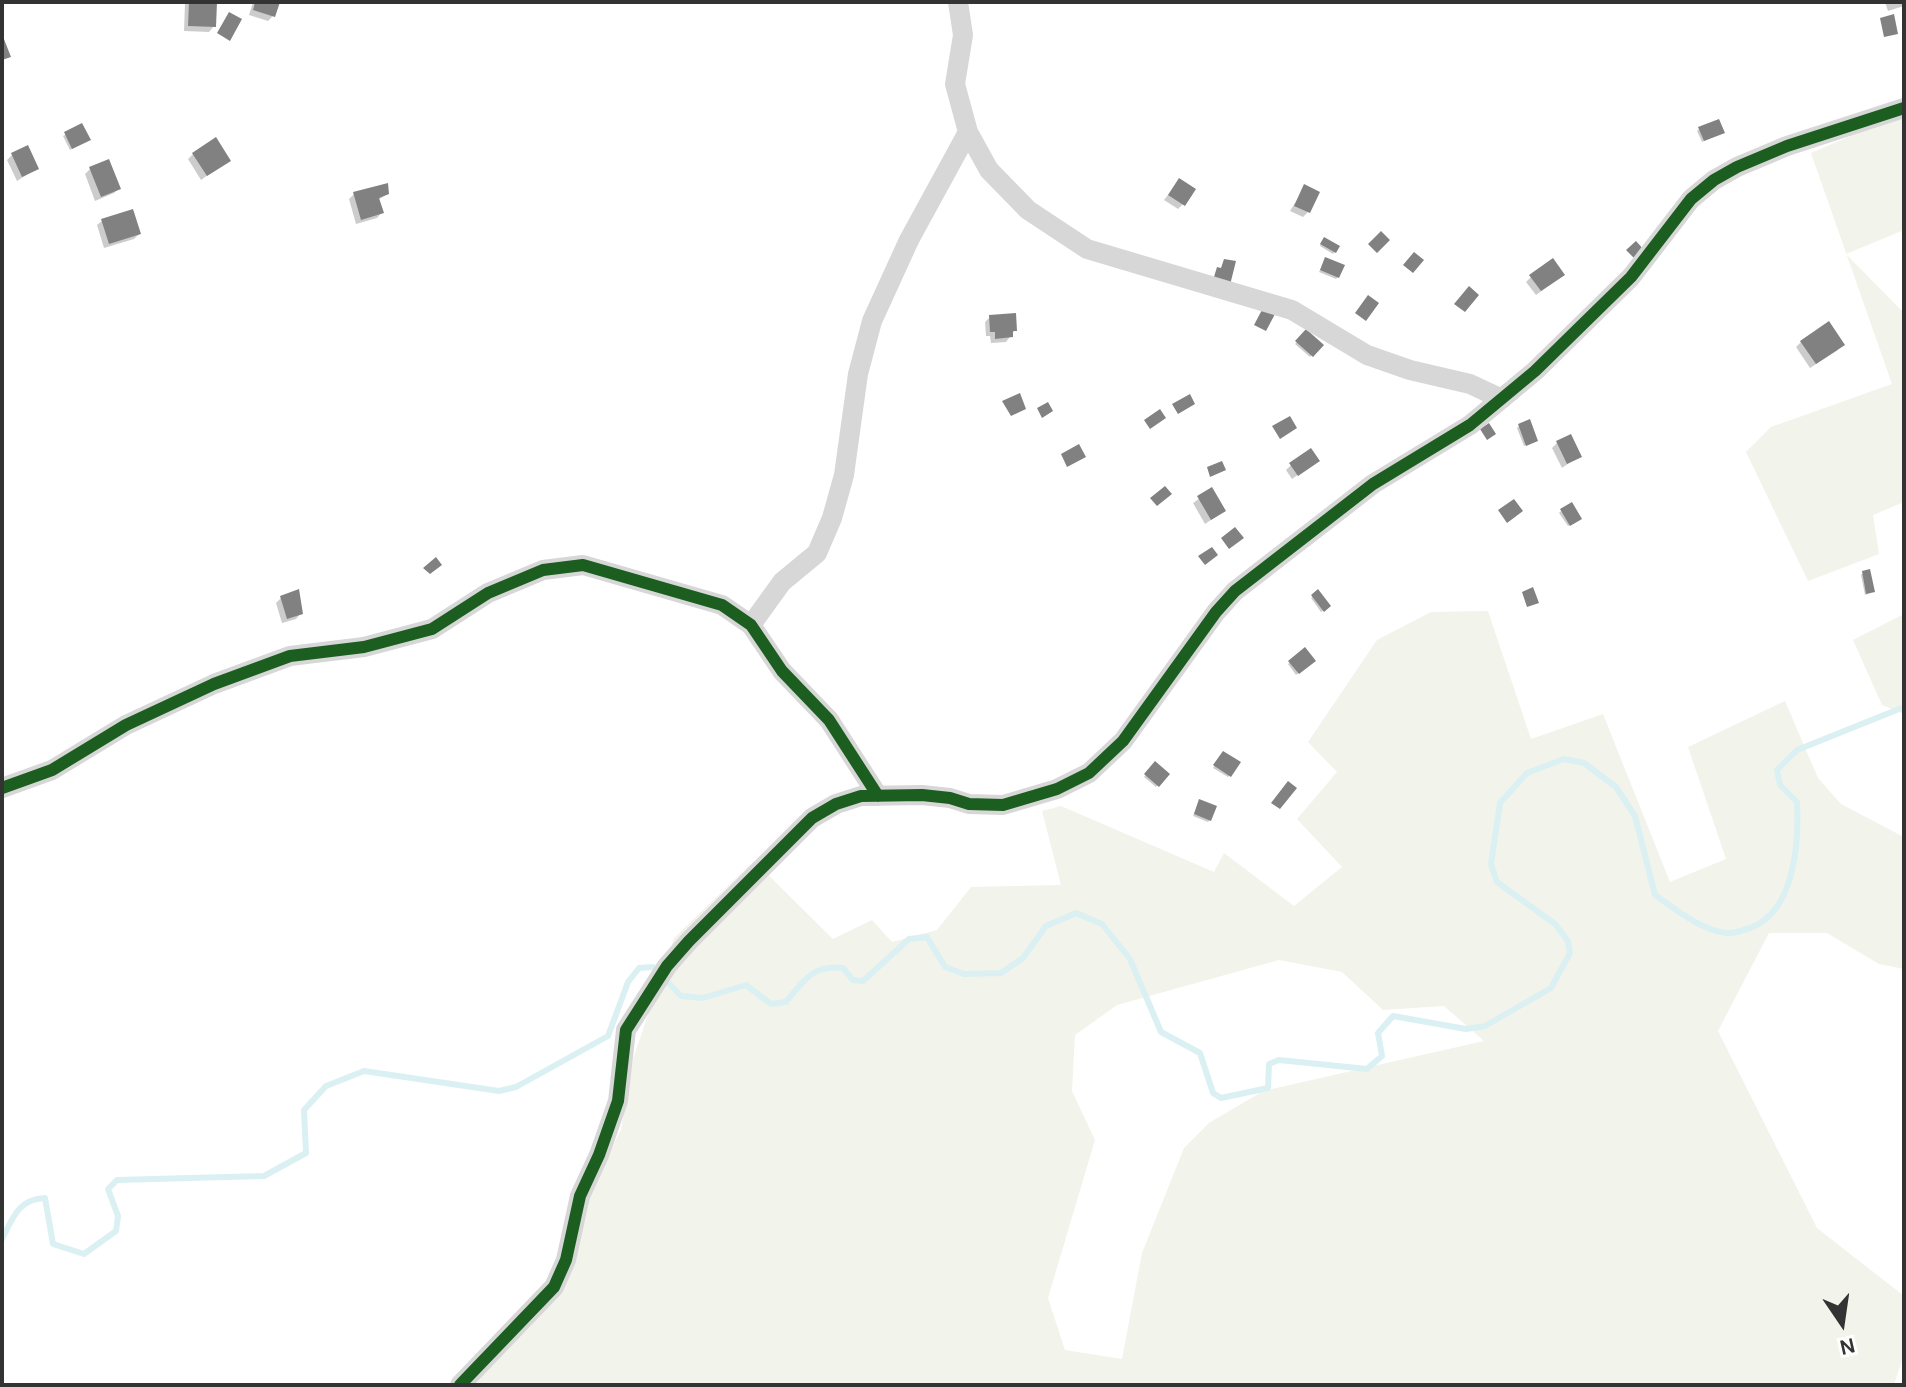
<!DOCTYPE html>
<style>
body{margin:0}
#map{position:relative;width:1906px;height:1387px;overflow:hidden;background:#fff;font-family:Karla,sans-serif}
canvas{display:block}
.frame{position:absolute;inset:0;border:4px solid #333;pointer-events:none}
.north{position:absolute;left:1802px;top:1283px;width:80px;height:80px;-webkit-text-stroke:6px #fff;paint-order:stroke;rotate:167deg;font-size:22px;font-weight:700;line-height:32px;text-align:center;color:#333}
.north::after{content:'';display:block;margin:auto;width:28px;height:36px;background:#333;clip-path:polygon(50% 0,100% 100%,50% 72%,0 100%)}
</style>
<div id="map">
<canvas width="1906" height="1387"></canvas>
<div class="frame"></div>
<div class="north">N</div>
</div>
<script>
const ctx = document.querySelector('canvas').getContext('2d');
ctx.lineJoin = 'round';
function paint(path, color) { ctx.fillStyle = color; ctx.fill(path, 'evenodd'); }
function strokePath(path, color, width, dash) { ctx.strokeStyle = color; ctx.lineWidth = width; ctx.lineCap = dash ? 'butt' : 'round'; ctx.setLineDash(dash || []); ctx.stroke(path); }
paint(new Path2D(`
 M1904 113V230L1846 254 1904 313V502L1873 515 1879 554 1808 581 1746 452 1771 427 1892 384 1811 153Z
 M1488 611 1531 739 1603 714 1670 882 1726 859 1688 747 1785 701 1818 778 1841 804 1902 836 1904 835V969L1879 964 1827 933H1769L1718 1031 1817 1228 1904 1296V1354L1894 1385H453L506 1344 561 1294 590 1187 621 1130 633 1059 674 938 754 861 833 939 872 920 892 942 937 930 971 887 1061 885 1042 811 1061 806 1214 872 1224 853 1294 906 1342 867 1297 819 1337 772 1308 742 1377 640 1431 612ZM1279 960 1342 972 1383 1010 1444 1006 1484 1041 1263 1091 1209 1123 1184 1148 1142 1253 1122 1359 1065 1350 1048 1298 1095 1140 1072 1091 1075 1035 1117 1005Z
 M1904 614V714L1882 705 1853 640Z`), '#f2f3eb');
paint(new Path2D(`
 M179 2H215L214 26 209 32 184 31 185 3Z
 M253 2H278L273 16 268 21 249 15Z
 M1885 2H1904V6L1888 11Z
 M81 126 86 141 70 150 63 136Z
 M1699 129 1722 133 1702 142 1697 131Z
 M193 154 228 161 201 180 188 159Z
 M12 155 36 169 17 181 7 160Z
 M90 169 119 188 114 193 95 201 85 174Z
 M1179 181 1183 204 1178 209 1164 200Z
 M1305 187 1308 212 1303 217 1290 211Z
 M354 194H387L378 200 382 212 377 218 356 224 349 199Z
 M103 220 139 234 134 239 104 248 97 225Z
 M1322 241 1335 252 1333 254 1320 246Z
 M1324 262 1338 277 1336 279 1319 272Z
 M1531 277 1557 280 1536 295 1526 282Z
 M990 317 1015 330 1006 342 991 343 990 336H986L985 322Z
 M1306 332 1321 345 1310 357 1295 344Z
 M1801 342 1838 350 1810 368 1796 347Z
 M1519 426 1534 442 1524 446 1517 428Z
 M1557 443 1579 456 1562 468 1552 448Z
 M1291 465H1312L1292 479 1286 470Z
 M1212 490 1224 511 1205 524 1193 503Z
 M1561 511 1578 520 1568 526 1559 513Z
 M1863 573 1872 591 1870 593 1865 595 1861 575Z
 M1318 592 1329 606 1321 612 1311 598Z
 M281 598 301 613 296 619 282 623 276 603Z
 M1304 650 1313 661 1296 675 1288 664Z
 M1221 755 1230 775 1228 777 1213 768Z
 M1155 764 1167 774 1156 787 1144 777Z
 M1198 803 1210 820 1208 822 1193 816Z`), '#0003');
strokePath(new Path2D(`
 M2 1239C13 1218 18 1199 45 1198L53 1244 84 1254 116 1231 118 1216 108 1189 117 1180 264 1176 306 1153 304 1110 326 1086 364 1071 499 1091 516 1087 608 1036 628 982 639 968 653 967 681 996 703 998 746 985 771 1004 786 1002C803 981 813 964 843 968L853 980 863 981 909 939 927 937 945 967 964 974 1001 973 1023 958 1046 926 1076 913 1102 924 1130 959 1161 1032 1200 1053 1213 1093 1221 1098 1268 1088 1269 1064 1279 1060 1367 1069 1382 1056 1378 1033 1393 1016 1466 1029 1485 1026 1551 988 1570 953 1568 941 1555 924 1497 882 1491 864 1500 803 1527 773 1564 759 1584 763 1616 787 1635 816 1655 895C1677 910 1699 929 1726 933 1734 934 1742 930 1750 928 1795 912 1799 842 1797 802L1780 785 1777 770 1797 750 1904 707`), '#dbf0f2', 6);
paint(new Path2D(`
 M189 2H217L216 27 188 26Z
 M255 2H280L275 17 253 10Z
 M229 12 242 19 230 41 217 33Z
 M1894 14 1898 34 1884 37 1880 18Z
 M2 34 11 57 2 60Z
 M1719 119 1725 133 1704 141 1698 127Z
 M82 123 91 140 72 149 64 132Z
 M216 137 231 161 207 176 192 153Z
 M28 145 39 169 22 177 11 153Z
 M109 159 121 189 101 197 89 167Z
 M1179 178 1196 189 1185 206 1168 195Z
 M388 183 389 194 379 198 384 213 361 220 353 192Z
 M1304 184 1320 192 1310 213 1294 206Z
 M133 209 141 234 109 244 101 219Z
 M1381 231 1390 240 1377 253 1368 244Z
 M1324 237 1340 246 1336 253 1320 244Z
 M1636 241 1645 251 1636 260 1626 250Z
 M1414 252 1424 260 1413 273 1403 265Z
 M1325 257 1345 265 1339 278 1320 270Z
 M1553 258 1565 275 1541 291 1529 275Z
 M1224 259 1236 261 1230 285 1214 277 1217 267 1221 268Z
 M1469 286 1479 295 1465 312 1454 304Z
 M1368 295 1379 303 1366 321 1355 313Z
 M1263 308 1275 314 1266 331 1254 325Z
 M1016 313 1017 331H1013V337L995 339V332H990L989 315Z
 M1829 321 1845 345 1816 364 1800 341Z
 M1306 329 1324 345 1313 357 1295 341Z
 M1020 393 1026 409 1011 416 1002 401Z
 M1190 394 1195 404 1178 414 1172 404Z
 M1048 402 1053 411 1042 418 1037 408Z
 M1160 409 1166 418 1150 429 1144 420Z
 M1290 416 1297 428 1280 439 1272 426Z
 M1530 419 1538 441 1526 446 1518 424Z
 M1489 423 1496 434 1487 440 1480 429Z
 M1571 434 1582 457 1567 464 1556 441Z
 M1079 444 1086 457 1067 467 1061 454Z
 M1311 448 1320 461 1298 476 1289 463Z
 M1222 461 1226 470 1210 477 1207 467Z
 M1165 486 1172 494 1157 506 1150 498Z
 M1212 487 1226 511 1211 520 1197 496Z
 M1514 499 1523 511 1507 523 1498 510Z
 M1572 502 1582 519 1570 526 1560 509Z
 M1235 527 1244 538 1229 549 1221 538Z
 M1212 547 1218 555 1205 565 1198 556Z
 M436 557 442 565 430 574 423 568Z
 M1870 569 1875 592 1866 594 1862 571Z
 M1533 587 1539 603 1527 607 1522 592Z
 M299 589 303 614 287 619 280 596Z
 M1318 589 1331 606 1324 612 1311 595Z
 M1305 647 1316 661 1299 674 1288 661Z
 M1223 751 1241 762 1231 777 1213 765Z
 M1155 761 1170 774 1159 787 1144 774Z
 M1288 781 1297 788 1280 809 1271 803Z
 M1199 799 1217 806 1211 821 1194 814Z`), '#818181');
strokePath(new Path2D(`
 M958 2 963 35 955 84 968 132 989 170 1028 210 1087 249 1292 310 1367 355 1410 370 1470 384 1502 399
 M751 625 782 582 817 553 832 518 844 475 858 374 872 321 909 240 968 132
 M2 788 52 770 126 725 214 684 290 656 364 647 432 629 488 593 543 570 583 565 722 605 751 625 782 671 829 720 878 796
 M460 1385 554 1287 566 1260 580 1196 599 1155 618 1101 626 1030 667 966 689 941 812 818 836 804 861 796 922 795 950 798 969 804 1003 805 1057 789 1089 773 1123 741 1216 612 1235 591 1373 484 1470 425 1535 371 1631 277 1691 199 1714 180 1737 167 1787 146 1904 108`), '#d7d7d7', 20);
strokePath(new Path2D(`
 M2 788 52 770 126 725 214 684 290 656 364 647 432 629 488 593 543 570 583 565 722 605 751 625 782 671 829 720 878 796
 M460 1385 554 1287 566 1260 580 1196 599 1155 618 1101 626 1030 667 966 689 941 812 818 836 804 861 796 922 795 950 798 969 804 1003 805 1057 789 1089 773 1123 741 1216 612 1235 591 1373 484 1470 425 1535 371 1631 277 1691 199 1714 180 1737 167 1787 146 1904 108`), '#1b5e20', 12);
</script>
